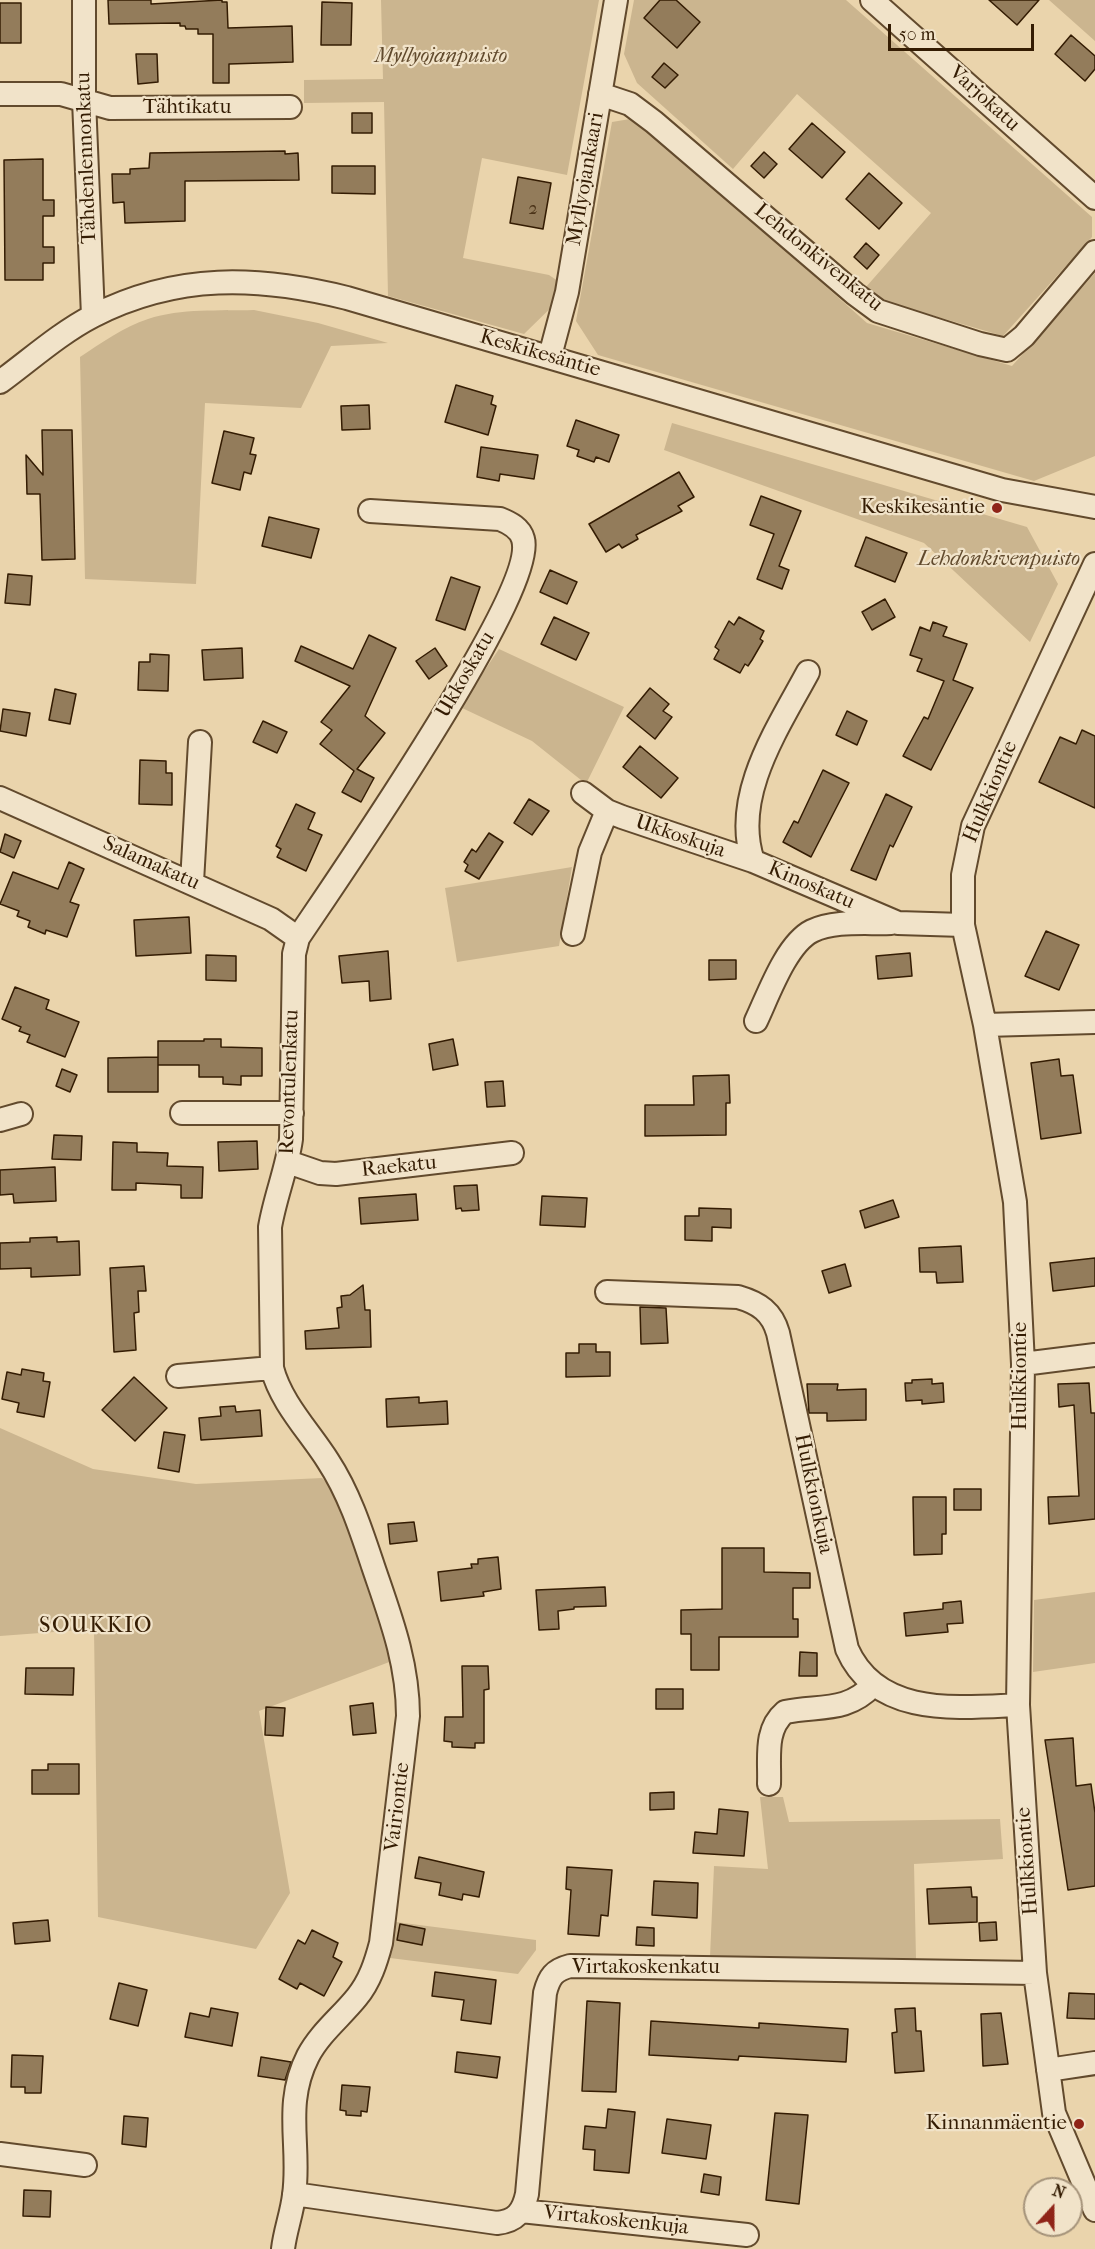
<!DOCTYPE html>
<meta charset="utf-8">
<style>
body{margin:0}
#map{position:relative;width:1095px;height:2249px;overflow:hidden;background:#ead4ac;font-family:"IM FELL French Canon",serif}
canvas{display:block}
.north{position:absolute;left:1023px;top:2177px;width:60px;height:60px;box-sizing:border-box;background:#f1e3c9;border:2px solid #a5937a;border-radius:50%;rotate:21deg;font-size:16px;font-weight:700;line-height:24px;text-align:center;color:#341c03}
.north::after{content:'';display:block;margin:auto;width:21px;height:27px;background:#8f2418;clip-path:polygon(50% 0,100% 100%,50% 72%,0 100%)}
.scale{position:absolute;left:888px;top:24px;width:146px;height:27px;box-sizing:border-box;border:3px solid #341c03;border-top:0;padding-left:8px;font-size:18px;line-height:21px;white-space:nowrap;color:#341c03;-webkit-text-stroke:4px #f1e3c9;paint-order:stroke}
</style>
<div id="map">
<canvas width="1095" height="2249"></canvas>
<div class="north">N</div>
<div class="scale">50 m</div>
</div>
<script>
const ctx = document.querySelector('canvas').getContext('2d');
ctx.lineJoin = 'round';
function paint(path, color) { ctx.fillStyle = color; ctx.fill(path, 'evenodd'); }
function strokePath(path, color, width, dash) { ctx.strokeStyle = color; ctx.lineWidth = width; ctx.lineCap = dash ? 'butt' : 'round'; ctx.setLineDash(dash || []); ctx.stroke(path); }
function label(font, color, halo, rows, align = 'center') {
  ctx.font = font + ' "IM FELL French Canon",serif'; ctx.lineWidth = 4.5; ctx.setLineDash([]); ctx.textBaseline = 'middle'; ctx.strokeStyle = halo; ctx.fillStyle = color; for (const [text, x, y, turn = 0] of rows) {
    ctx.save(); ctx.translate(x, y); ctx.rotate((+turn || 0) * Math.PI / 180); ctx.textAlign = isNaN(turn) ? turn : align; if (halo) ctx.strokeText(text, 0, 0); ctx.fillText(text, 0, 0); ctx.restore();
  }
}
paint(new Path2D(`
 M381 0H599L567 175 482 158 463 258 549 275 567 287V292L524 334 388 296 384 102 304 103V80L383 79Z
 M634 0H846L1092 217V237L1003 336 880 300 866 287 931 213 797 94 733 169 637 83 624 54Z
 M1049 0H1095V41Z
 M636 118 867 323 1012 366 1095 273V456L1034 481 598 355 576 321 612 122Z
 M254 310 318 323 388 343 331 346 301 408 205 403 196 584 85 579 80 357C101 343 124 327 148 319 181 308 220 311 254 310Z
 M672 423 1027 527 1058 584 1030 642 924 543 664 450Z
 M499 649 624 707 586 784 532 741 460 707Z
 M572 867 559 946 457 962 445 888Z
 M0 1428 93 1469 196 1484 322 1478 337 1492 358 1543 392 1661 259 1711 290 1893 256 1949 98 1917 94 1629 0 1636Z
 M1095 1592V1663L1033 1672 1034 1600Z
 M760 1797H783L789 1822 1000 1819 1003 1859 914 1864 916 1959 710 1957 714 1866 768 1869Z
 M396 1922 536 1940V1950L518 1974 390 1958Z`), '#cbb58f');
const building = new Path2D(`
 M108 0H151V4L222 0V2H227L228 28 292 26 293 62 229 64V83H213V34H198V29H186L185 26H180V23L109 24Z
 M660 0H676L700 22 677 48 644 18Z
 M989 0H1039L1017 25Z
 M322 2 352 3 351 45H321Z
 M0 3H21V43H0Z
 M1071 35 1095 56V69L1085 81 1055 54Z
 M136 54H157L158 82 138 84Z
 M664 63 678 75 665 88 652 77Z
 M352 113H372V133H352Z
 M812 123 845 152 822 178 789 149Z
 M285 151V154L298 153 299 180 185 181V221L125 223 124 202 113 203 112 174H130V169L149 168 150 153Z
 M764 152 777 164 764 178 751 166Z
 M43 159V200H54V216H43V247H54V263H43V280H5L4 160Z
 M332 166H375V194L332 193Z
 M869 173 902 203 879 229 846 199Z
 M518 177 551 183 543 229 510 223Z
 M866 243 879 255 867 269 854 257Z
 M456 385 493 396 491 404 496 406 488 435 445 422Z
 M369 405 370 429 342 430 341 406Z
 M576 420 619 435 609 462 596 457 594 462 577 456 579 450 567 446Z
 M42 430H72L75 559 42 560 40 494H27L26 455 43 475Z
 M224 431 254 438 250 454 256 455 251 474 244 472 240 490 212 483Z
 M481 447 538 455 534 479 500 474 499 481 477 477Z
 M679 472 694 497 678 506 682 511 636 535 638 539 622 548 619 544 606 552 589 524Z
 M761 496 801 511 779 566 789 570 782 589 757 579 774 534 750 525Z
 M269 517 319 529 311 558 262 546Z
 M866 537 907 553 895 582 855 566Z
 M550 570 577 582 567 604 540 592Z
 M8 574 32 576 30 605 5 603Z
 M451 577 480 587 465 630 436 620Z
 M885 599 895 617 872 630 862 612Z
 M554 617 589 633 576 660 541 644Z
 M739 617 764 631 760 639 763 641 752 660 748 666 745 664 740 673 714 659 719 650 715 647 729 621 734 625Z
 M933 622 947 627 943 636 967 644 953 680 973 688 931 770 903 756 924 717 928 719 944 681 917 671 922 659 910 655 920 627 930 631Z
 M369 635 396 648 365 716 385 733 357 769 374 778 361 802 342 792 354 771 320 744 332 730 321 722 350 686 295 661 301 646 353 669Z
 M242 648 243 678 204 680 202 650Z
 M435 648 447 666 429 679 416 661Z
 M150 654 169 655 168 691 138 690 139 662H150Z
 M650 688 669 704 663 711 672 717 655 739 627 716Z
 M55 689 76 694 70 724 49 720Z
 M3 709 30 713 26 736 0 731Z
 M847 711 867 721 857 745 836 735Z
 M263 721 287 732 277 753 253 742Z
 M1082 730 1095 736V808L1039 782 1060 737 1076 744Z
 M640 746 678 778 661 798 623 767Z
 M140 760 166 761V773H172V805L139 804Z
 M823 770 849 783 811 857 783 842 794 821 798 823Z
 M886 794 912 807 893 847 890 845 876 880 851 870Z
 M529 799 549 811 532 835 514 823Z
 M296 804 315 813 308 829 322 835 306 871 277 857 281 849 276 846Z
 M489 833 503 842 479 879 465 871 468 865 464 862 472 849 476 852Z
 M5 834 21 841 14 858 0 852Z
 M69 862 84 869 70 902 79 905 67 937 46 930 45 934 28 927 30 921 17 916 19 911 0 904 13 872 58 889Z
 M189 917 191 953 136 956 134 920Z
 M1046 931 1079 945 1059 990 1025 976Z
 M388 951 391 999 370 1001 369 981 342 983 339 956Z
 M910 953 912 976 878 979 876 956Z
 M206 955 236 956V981L206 980Z
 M709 960H736V979L709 980Z
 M15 987 49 1000 46 1009 79 1022 65 1057 27 1042 30 1035 19 1031 21 1027 2 1019Z
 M204 1039H221V1047L262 1048V1076H241V1085L223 1084V1077H199V1065H158V1041H204Z
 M453 1039 458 1065 433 1070 429 1044Z
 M158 1057V1092H108V1058Z
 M1059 1059 1061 1076 1073 1075 1081 1133 1041 1139 1031 1063Z
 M62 1069 77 1075 70 1092 56 1086Z
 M729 1075 730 1103H726V1135L645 1136V1105H694L693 1076Z
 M503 1081 505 1106 487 1107 485 1082Z
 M54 1135 82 1136 81 1160 52 1159Z
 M257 1141 258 1169 219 1171 218 1142Z
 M113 1142 137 1143V1152L168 1153 167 1166 203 1167 202 1198H181V1185L136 1183V1190H112Z
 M55 1167 56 1201 14 1203 13 1194 0 1195V1170Z
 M477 1185 479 1210 462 1211 461 1208 456 1209 454 1186Z
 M416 1194 418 1220 361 1224 359 1198Z
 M542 1196 587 1198 585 1227 540 1225Z
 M893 1200 899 1217 865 1228 860 1211Z
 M699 1208 731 1209V1228L712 1227V1241L685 1240V1216H699Z
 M57 1237V1242L79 1241 80 1275 31 1277V1268L0 1269V1243L30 1242V1238Z
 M961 1246 963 1282 937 1283 936 1272H920L919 1248Z
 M1095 1258V1286L1053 1291 1050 1263Z
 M845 1264 851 1286 829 1293 822 1271Z
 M144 1266 146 1291H138L139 1312 134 1313 136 1350 114 1352 110 1268Z
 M363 1285 365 1310H370L371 1347 306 1349 305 1331 339 1328 337 1308 342 1307 341 1296 350 1295Z
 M640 1307 666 1308 668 1343 641 1344Z
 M579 1344H596V1352H610V1376L566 1377V1353H579Z
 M22 1369 44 1373 43 1381 50 1382 44 1417 17 1412 19 1403 2 1399 7 1372 21 1375Z
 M134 1377 167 1408 135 1441 102 1410Z
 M932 1379V1384L943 1383 944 1402 922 1404V1400L906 1401 905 1383H912V1380Z
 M1089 1383 1091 1413H1095V1519L1049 1524 1048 1497 1079 1496 1074 1405 1059 1407 1058 1384Z
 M807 1384H838L837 1390 866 1389V1420L827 1421V1413H809Z
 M419 1397V1403L447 1401 448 1424 387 1427 386 1399Z
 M235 1406 236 1412 260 1410 262 1436 201 1440 199 1418 221 1416 220 1407Z
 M164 1432 185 1435 179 1472 158 1468Z
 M954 1489H981V1510H954Z
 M913 1497H946V1534H942V1554L914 1555Z
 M414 1522 417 1541 390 1544 388 1524Z
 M722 1548H764V1572L810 1573V1588H793V1619H798V1637H719V1670H691V1634H681V1610L722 1609Z
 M498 1557 501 1589 483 1592 484 1596 441 1601 438 1572 472 1568 471 1564H478V1559Z
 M605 1587 606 1606 574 1607V1609L558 1611 559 1629 539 1630 536 1590Z
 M961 1601 963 1623 947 1624 948 1632 906 1636 904 1613 943 1609V1603Z
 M800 1652 817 1653V1676H799Z
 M462 1666H488L489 1689 484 1690V1743H475V1748L452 1747V1742L444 1741 445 1717H463Z
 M26 1668H74L73 1695 25 1694Z
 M656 1689H683V1709H656Z
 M373 1703 376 1733 353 1735 350 1706Z
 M266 1707 285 1708 283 1736 265 1735Z
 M1073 1738 1076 1786 1091 1784 1095 1813V1886L1068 1890 1045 1740Z
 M48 1764H79V1794H32V1770H48Z
 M674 1792V1809L650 1810V1793Z
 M719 1809 748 1812 744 1856 693 1853 695 1832 717 1834Z
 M419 1857 484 1872 479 1897 463 1894 462 1900 439 1895 441 1883 415 1878Z
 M567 1867 612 1870 608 1916 601 1915 599 1936 568 1934 571 1890 566 1889Z
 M654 1881 698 1883 697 1918 652 1915Z
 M971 1887 972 1897H977V1922L929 1924 927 1889Z
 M48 1920 50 1941 15 1944 13 1923Z
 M996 1922 997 1940 980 1941 979 1923Z
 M400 1924 425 1929 422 1945 397 1940Z
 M637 1927 654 1928V1946L636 1945Z
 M312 1930 338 1943 333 1957 342 1962 324 1996 300 1983 297 1989 279 1979 298 1940 305 1944Z
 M435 1972 496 1980 491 2024 461 2020 464 2000 432 1996Z
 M119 1983 147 1990 138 2026 110 2019Z
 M1069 1993 1095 1994V2019L1067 2018Z
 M587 2001 620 2003 616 2092 582 2091Z
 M211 2008 238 2013 232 2046 185 2037 190 2013 209 2017Z
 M915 2008 916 2031H921L924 2071 895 2073 892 2033 897 2032 895 2009Z
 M1001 2013 1008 2064 983 2066 981 2014Z
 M651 2021 759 2028V2023L848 2029 846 2062 739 2056 738 2060 649 2055Z
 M457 2052 500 2057 497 2078 455 2072Z
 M12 2055 43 2056 41 2093H25V2087H11Z
 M261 2057 291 2062 285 2080 258 2076Z
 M342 2085 370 2087 367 2112 361 2111V2116L346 2115V2111L340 2110Z
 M608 2109 635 2112 629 2173 594 2170 595 2150 583 2149 585 2126 606 2128Z
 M775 2113 808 2115 799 2204 766 2200Z
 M124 2116 148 2118 146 2147 122 2144Z
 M667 2119 711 2125 706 2159 662 2153Z
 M704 2174 721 2177 719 2195 701 2192Z
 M24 2190 51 2191 50 2217 23 2216Z`);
paint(building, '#937c5b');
strokePath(building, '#341c03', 1.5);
const minor = new Path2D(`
 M84 0V100L93 316
 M872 0 1095 198
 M0 94H61L110 108 290 107
 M600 94 630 104 654 122 855 294 878 311 980 344 1007 350 1024 336 1095 252
 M550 356 567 292 616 0
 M0 382C30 360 60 333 93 316 177 273 258 276 347 298L1002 490 1095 507
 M1095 564 973 826 963 875V925L985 1025 1015 1202 1023 1364 1018 1705 1035 1973 1054 2113 1095 2210
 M808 672C778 728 731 796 753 861L898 923 963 925
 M583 793 607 811 622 817 753 861
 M0 798 271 919 298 938
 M192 882 200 742
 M573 934 590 852 607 811
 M756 1021C768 996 786 944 812 931 834 920 867 924 891 923
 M985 1025 1095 1022
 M182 1113H292
 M0 1120 21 1114
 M288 1162 320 1173 336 1174 512 1153
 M607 1292 738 1297C759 1303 772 1312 778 1333L847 1649C877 1717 956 1708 1018 1705
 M1023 1364 1095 1355
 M178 1376 272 1368
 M769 1784C770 1758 764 1730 785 1712 819 1705 847 1713 873 1685
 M1048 2070 1095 2063
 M0 2154 85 2165
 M294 2194 497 2223C516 2221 523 2212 527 2194L545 1993C549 1977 554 1970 570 1966L1035 1973
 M521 2211 747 2235
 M283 2249C285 2231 292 2213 294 2195 301 2146 283 2105 308 2056 320 2033 341 2017 357 1997 370 1981 376 1962 381 1943L408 1716C408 1662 390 1616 373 1566 361 1530 349 1493 328 1461 309 1431 281 1403 272 1368L270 1227C275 1197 287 1169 291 1139L294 954 298 938C336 881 538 590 523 539 520 528 510 523 500 519L370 511`);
strokePath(minor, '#624a2d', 26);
strokePath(minor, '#f1e3c9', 22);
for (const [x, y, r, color] of [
 [997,508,6,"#8f2418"],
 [1079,2124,6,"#8f2418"]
]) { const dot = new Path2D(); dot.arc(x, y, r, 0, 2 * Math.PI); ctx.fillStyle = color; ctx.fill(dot); strokePath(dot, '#f1e3c9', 2); }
label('18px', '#4c3419', null, [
 ["2",533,210]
]);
label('italic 21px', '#614a2d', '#f1e3c9', [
 ["Myllyojanpuisto",441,57],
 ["Lehdonkivenpuisto",999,560]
]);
label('21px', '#341c03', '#f1e3c9', [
 ["Varjokatu",984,99,42],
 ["Tähtikatu",187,108],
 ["Tähdenlennonkatu",87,158,-92],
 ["Myllyojankaari",586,179,-80],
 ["Lehdonkivenkatu",818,258,39],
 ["Keskikesäntie",540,354,16],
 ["Ukkoskatu",466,675,-60],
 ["Hulkkiontie",991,792,-67],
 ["Ukkoskuja",680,837,19],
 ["Salamakatu",151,864,24],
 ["Kinoskatu",811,886,23],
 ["Revontulenkatu",290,1082,-88],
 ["Raekatu",399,1167,-6],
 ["Hulkkiontie",1021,1376,-90],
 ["Hulkkionkuja",813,1494,78],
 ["Vairiontie",398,1807,-83],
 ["Hulkkiontie",1028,1861,-94],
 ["Virtakoskenkatu",646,1968],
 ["Virtakoskenkuja",616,2221,6]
]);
label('21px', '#341c03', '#f1e3c9', [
 ["Keskikesäntie",985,508],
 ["Kinnanmäentie",1067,2124]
], 'right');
ctx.letterSpacing = '1.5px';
label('22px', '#341c03', '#f1e3c9', [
 ["SOUKKIO",96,1627]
]);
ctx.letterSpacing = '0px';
</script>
